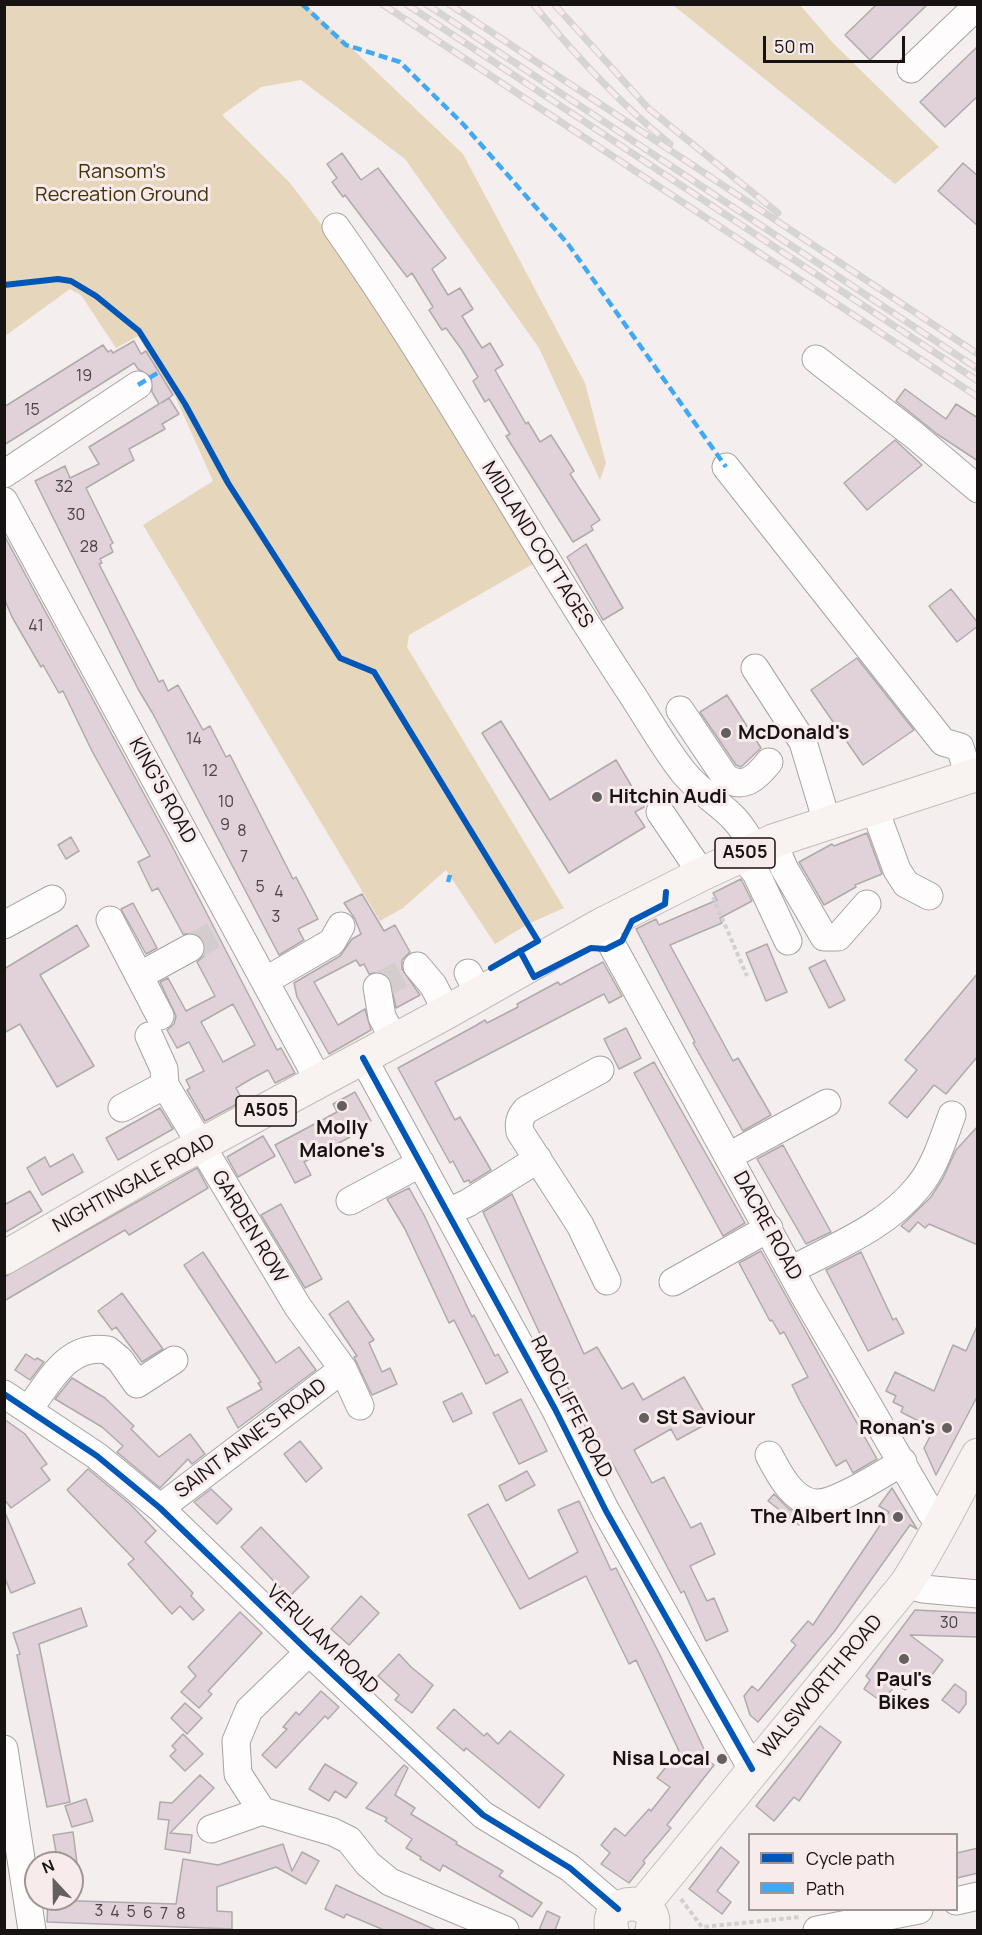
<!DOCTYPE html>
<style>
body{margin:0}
#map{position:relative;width:982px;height:1935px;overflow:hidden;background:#f5eeee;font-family:Manrope,sans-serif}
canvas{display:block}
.frame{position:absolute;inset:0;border:6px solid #181313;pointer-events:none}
.legend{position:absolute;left:748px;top:1833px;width:210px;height:78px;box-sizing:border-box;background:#f8ebeb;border:2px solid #9e9595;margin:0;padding:8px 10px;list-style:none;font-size:18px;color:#181313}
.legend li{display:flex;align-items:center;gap:12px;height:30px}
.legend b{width:30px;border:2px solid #9e9595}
.north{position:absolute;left:24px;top:1851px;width:60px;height:60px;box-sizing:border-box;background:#f8ebeb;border:2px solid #9e9595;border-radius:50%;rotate:338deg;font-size:16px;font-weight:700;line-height:24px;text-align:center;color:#181313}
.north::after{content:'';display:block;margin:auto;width:21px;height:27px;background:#656060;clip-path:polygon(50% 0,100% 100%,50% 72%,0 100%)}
.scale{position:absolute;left:763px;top:36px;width:142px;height:27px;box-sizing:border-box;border:3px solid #181313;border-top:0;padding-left:8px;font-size:18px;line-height:21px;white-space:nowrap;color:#181313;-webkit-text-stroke:4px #f8ebeb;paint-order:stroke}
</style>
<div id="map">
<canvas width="982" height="1935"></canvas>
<div class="frame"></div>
<ul class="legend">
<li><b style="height:8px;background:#0057b8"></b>Cycle path</li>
<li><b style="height:8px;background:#3fa9f5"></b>Path</li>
</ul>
<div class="north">N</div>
<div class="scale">50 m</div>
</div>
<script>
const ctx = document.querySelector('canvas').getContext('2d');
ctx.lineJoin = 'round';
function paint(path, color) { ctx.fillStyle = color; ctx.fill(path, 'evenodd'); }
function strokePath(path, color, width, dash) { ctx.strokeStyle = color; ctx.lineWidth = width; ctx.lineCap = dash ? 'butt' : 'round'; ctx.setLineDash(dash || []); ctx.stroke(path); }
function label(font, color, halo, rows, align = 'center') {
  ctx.font = font + ' Manrope,sans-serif'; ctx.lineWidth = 6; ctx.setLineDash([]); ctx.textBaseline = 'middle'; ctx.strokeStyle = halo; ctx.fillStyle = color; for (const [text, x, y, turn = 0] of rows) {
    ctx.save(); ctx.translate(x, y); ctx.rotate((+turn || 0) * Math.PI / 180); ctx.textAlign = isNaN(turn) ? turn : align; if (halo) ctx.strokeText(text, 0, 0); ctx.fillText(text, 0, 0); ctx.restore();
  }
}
paint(new Path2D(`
 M5 5H306L463 154 585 383 606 463 600 480 539 348 405 159 301 80 261 87 222 115 290 183 346 257 431 392 533 564 409 635 407 647 564 908 528 924 495 944 446 870 403 908 380 921 143 525 213 481 175 396 138 336 116 348 81 295 70 289 5 336Z
 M673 5H800L833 43 939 147 895 184Z`), '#e6d6bb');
const building = new Path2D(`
 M877 4H928L870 60 845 35Z
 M978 46V96L945 127 920 102Z
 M342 153 361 180 378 168 446 258 432 269 448 295 460 288 473 309 462 316 482 348 490 343 503 365 495 370 526 424 528 422 540 442 551 435 574 471 570 474 600 520 591 526 593 530 573 542 506 436 510 434 489 399 485 402 478 390 473 381 478 377 462 350 446 328 442 330 429 310 433 307 412 273 407 277 345 195 343 197 332 182 337 178 327 164Z
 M963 163 978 176V226L938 191Z
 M134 341 141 354 146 351 173 395 161 403 169 398 179 414 162 424 165 429 129 449 134 460 86 488 113 543 110 545 113 552 100 559 102 563 99 564 159 682 163 680 168 691 178 685 203 730 210 726 226 757 230 755 293 879 296 877 318 919 298 929 304 940 279 955 153 714 138 689 35 481 65 466 70 478 99 464 89 447 159 404 152 392 151 377 138 369 134 363 4 445V407L103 345 108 352 111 350 113 353Z
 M905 389 946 419 956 404 978 418V461L937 434 896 401Z
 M895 440 922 465 867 510 844 483Z
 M4 535 170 842 277 1050 281 1048 295 1073 275 1083 268 1070 251 1079 236 1088 243 1101 205 1121 187 1090 190 1088 186 1080 204 1071 189 1042 177 1048 167 1030 174 1024 176 1016 160 982 168 978 186 1011 215 996 197 962 204 956V941L198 934H183L158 888 152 891 138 862 150 856 92 751 63 691 59 693 43 665 41 667 12 617 4 598ZM233 1004 255 1045 223 1062 201 1022Z
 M586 544 623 608 603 620 567 557Z
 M951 589 978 623V626L957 642 929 606Z
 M857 658 914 730 863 765 811 690Z
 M727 695 761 748 741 767 736 765 700 712Z
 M501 721 550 800 616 760 644 807 635 812 645 827 569 873 482 733Z
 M867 833 882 874 855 885 856 887 824 905 799 862 832 844 834 846Z
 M71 837 79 851 66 859 58 845Z
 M741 879 752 901 720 918 722 923 670 945 733 1061 738 1058 771 1115 743 1131 693 1043 695 1042 636 929 656 919 659 925 717 900 713 893Z
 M362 894 384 931 395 925 410 952 402 960V969L420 995 396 1008 389 977 382 972 369 974 364 964 360 966 356 960 314 982 338 1025 365 1009 371 1030 329 1054 297 997 294 983 340 956 352 939 361 934 355 919 344 903Z
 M133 903 157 948 146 954 121 909Z
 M77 925 89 946 40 975 94 1066 57 1087 20 1024 4 1033V969Z
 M767 944 787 992 766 1001 746 953Z
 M825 960 845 1000 829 1008 809 968Z
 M603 962 622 996 609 1003 604 994 435 1082 455 1120 460 1117 491 1170 470 1183 469 1180 464 1182 453 1161 450 1163 398 1068 475 1026 485 1020 487 1023 518 1007 517 1004 558 982 560 985Z
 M978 973V1056L946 1094 934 1085 907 1118 889 1103 917 1070 905 1060Z
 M626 1028 641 1058 619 1069 604 1039Z
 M654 1062 745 1223 723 1236 634 1073Z
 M355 1092 371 1121 349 1134 350 1137 304 1162 311 1175 295 1183 275 1145 337 1112 333 1104Z
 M160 1108 173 1129 118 1160 106 1138Z
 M978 1126V1245L929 1224 925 1228 918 1222 909 1232 901 1226 931 1197 943 1178 956 1150Z
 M263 1136 275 1156 238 1177 227 1157Z
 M783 1145 831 1232 806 1244 757 1159Z
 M73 1154 83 1172 42 1195 27 1168 45 1157 50 1167Z
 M197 1168 208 1188 129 1235 125 1230 4 1301V1277Z
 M409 1188 424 1215 472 1317 474 1315 495 1356 498 1354 508 1372 486 1384 454 1320 449 1323 405 1229 387 1199Z
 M30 1191 42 1211 4 1233V1205Z
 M512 1194 584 1354 597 1347 622 1389 633 1383 643 1400 684 1377 710 1422 677 1440 671 1429 634 1450 652 1483 664 1477 691 1528 701 1523 715 1554 690 1566 707 1601 714 1598 728 1631 706 1641 684 1591 681 1593 612 1462 607 1465 578 1414 582 1412 555 1366 483 1212Z
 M281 1204 322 1279 305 1288 261 1215Z
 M761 1251 877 1459 853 1473 846 1460 836 1466 800 1401 792 1385 808 1377 784 1332 780 1334 772 1320 770 1321 739 1263Z
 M203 1252 276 1363 299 1347 316 1370 238 1428 227 1408 262 1389 258 1383 261 1382 184 1265Z
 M861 1252 893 1320 896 1318 904 1333 868 1351 826 1270Z
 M122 1293 163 1349 142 1362 116 1327 112 1330 98 1311Z
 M348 1301 374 1340 369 1343 382 1372 390 1368 397 1384 372 1395 354 1357 357 1356 329 1314Z
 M978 1324V1395L936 1475 924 1448 934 1429 901 1412 903 1407 893 1402 896 1396 886 1391 895 1372 934 1391 953 1345 966 1351Z
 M26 1354 35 1360 37 1358 44 1362 30 1380 15 1370Z
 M72 1378 105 1398 134 1426 131 1429 159 1457 190 1434 205 1454 192 1464 188 1459 160 1488 117 1452 123 1446 102 1427 55 1399Z
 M462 1393 472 1413 453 1422 443 1402Z
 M521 1399 547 1451 519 1464 493 1413Z
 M4 1419 25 1434 47 1464 41 1468 50 1480 11 1508 4 1499Z
 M300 1441 322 1468 306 1482 284 1454Z
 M88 1469 130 1504 156 1531 145 1542 193 1593 191 1596 204 1610 193 1620 180 1606 172 1614 128 1564 134 1559 67 1490Z
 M527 1471 535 1485 506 1501 499 1486Z
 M892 1488 917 1529 910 1525 834 1632 758 1722 750 1715 744 1696 752 1686 758 1691 796 1645 791 1641 808 1621 813 1625 889 1512 879 1506Z
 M211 1489 232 1509 217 1524 194 1502Z
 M774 1494 789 1509 806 1517 799 1525 768 1501Z
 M579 1501 611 1570 616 1568 660 1655 710 1762 714 1765 667 1825 671 1828 643 1861 645 1863 629 1883 601 1864 610 1853 601 1845 615 1828 625 1836 649 1809 651 1811 670 1787 657 1778 679 1751 636 1660 629 1664 586 1576 520 1609 468 1515 488 1504 529 1579 578 1552 558 1510Z
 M4 1510 35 1583 11 1593 4 1576Z
 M261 1527 309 1577 289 1597 241 1547Z
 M361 1596 379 1613 349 1645 331 1629Z
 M81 1608 87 1626 39 1644 70 1802 47 1807 17 1655 20 1654 13 1633Z
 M915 1610 978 1613V1637L910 1635 943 1660 929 1679 919 1672 905 1690 896 1684 882 1702 864 1689 870 1680 866 1676Z
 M240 1612 262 1633 208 1691 212 1694 199 1708 181 1692 196 1676 188 1667Z
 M399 1654 411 1667 433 1685 412 1713 395 1700 399 1695 378 1676Z
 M955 1684 966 1692V1704L959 1713 942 1700Z
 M321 1691 339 1707 328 1719 325 1716 276 1768 262 1755 287 1729 283 1727 296 1712 299 1715Z
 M185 1703 202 1718 187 1734 171 1718Z
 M454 1709 484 1736 487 1733 498 1744 510 1731 564 1775 539 1808 466 1748 464 1751 437 1728Z
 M820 1726 841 1742 799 1801 794 1797 774 1821 756 1806Z
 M183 1734 203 1754 185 1771 170 1756 176 1750 172 1746Z
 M325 1764 357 1783 346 1798 335 1791 329 1801 309 1789Z
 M404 1765 408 1768 395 1795 415 1808 411 1814 457 1842 456 1844 503 1871 499 1876 542 1903 532 1917 443 1865 440 1871 420 1859 421 1857 406 1848 412 1839 385 1821 387 1818 366 1808Z
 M200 1775 214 1788 170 1833 192 1835 190 1853 165 1849 169 1820 158 1819 160 1802 172 1803Z
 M86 1799 93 1821 72 1827 65 1806Z
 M73 1832 77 1863H58L53 1835Z
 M283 1844 292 1871 302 1852 319 1861 306 1884 276 1867 217 1887V1911L232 1912V1929L47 1922 48 1900 176 1904 183 1859 218 1865Z
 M721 1847 739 1862 717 1891 731 1902 722 1914 689 1889Z
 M978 1848V1873L957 1878V1853Z
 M336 1885 355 1894 436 1930H384L346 1914 344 1918 325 1909Z
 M547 1911 560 1917 555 1930H539Z`);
paint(building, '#e0d2d8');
strokePath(building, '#afaaab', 1.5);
strokePath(new Path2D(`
 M190 948 216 934
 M377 987 417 966`), '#d4cdcd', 27, [27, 14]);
const minor = new Path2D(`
 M911 69 978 5
 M336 227C441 376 528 538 629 690 647 717 664 748 684 773 710 804 734 806 754 849
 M816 359 914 435 978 489
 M726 467 943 742 960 747 969 776
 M4 474 138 385
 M4 501 319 1081
 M755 668 803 742 827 822
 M680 710 725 777C743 791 757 777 769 762
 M874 807 897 870 906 884 929 896
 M660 812 702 874
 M773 841 784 868 824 937H838L867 904
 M741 855 756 873 788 941
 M110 920 160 1016
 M4 925 52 899
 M601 925 805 1297 931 1513 942 1519
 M417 966 433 985 447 1012
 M468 973 479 993
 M139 976 190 948
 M265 981 332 942 341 926
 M377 987 382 1017 395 1041
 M149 1036 164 1069 165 1085 298 1307 343 1369 360 1406
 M363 1058 555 1409 606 1511 752 1769
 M600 1070 526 1110C520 1117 518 1122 520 1132L580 1225 607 1281
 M122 1108 165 1085
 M729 1156 827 1103
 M350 1201 421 1163
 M448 1212 468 1203 538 1159
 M791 1270C836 1246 886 1227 918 1187 935 1167 943 1139 952 1115
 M673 1282 769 1228
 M4 1394 97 1456 160 1508 309 1652 483 1815 570 1868 618 1909
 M28 1410C50 1382 67 1343 108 1350L120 1360 137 1384 174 1360
 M769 1455C778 1472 792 1501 815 1503 836 1505 883 1473 903 1462
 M160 1508 343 1369
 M906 1584 923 1589 978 1594
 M309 1652 249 1710 236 1741 238 1774 262 1811 333 1832 349 1840 368 1864 390 1882 505 1930
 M4 1749 32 1930
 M211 1829 262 1811
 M956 1901 978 1896
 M817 1930 919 1910`);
const major = new Path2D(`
 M4 1258 160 1167 447 1012 601 925 702 874 773 841 978 774
 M643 1905 906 1584C933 1543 954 1498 978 1455
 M612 1930C603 1896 661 1895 652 1930`);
strokePath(minor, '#a8a3a3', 29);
strokePath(major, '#c4bab7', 35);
strokePath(new Path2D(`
 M978 158V162
 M713 897 747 976
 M681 1899 702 1927 800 1917`), '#d1cfcf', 4, [4.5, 3]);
strokePath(minor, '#fefcfc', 27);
strokePath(major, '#f8f3f1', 33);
const rail = new Path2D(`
 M382 4 978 397
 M406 4 978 381
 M426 4 978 369
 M449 4 978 354
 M533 4C575 55 619 103 670 144
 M554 4 649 109 778 213`);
strokePath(rail, '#d7d4d4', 7);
strokePath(rail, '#f8ebeb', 4.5, [14]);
strokePath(new Path2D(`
 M302 4 346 45 400 62 463 124 568 244 726 467
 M138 385 164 369
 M448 882 450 875`), '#3fa9f5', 4.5, [9, 4.5]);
strokePath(new Path2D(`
 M4 285 58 279 71 281 96 296 139 331 185 404 228 483 340 658 374 672 538 941 491 968
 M520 951 534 977 591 948 606 949 622 941 632 921 665 904 666 892
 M363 1058 555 1409 606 1511 752 1769
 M4 1394 97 1456 160 1508 309 1652 483 1815 570 1868 618 1909`), '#0057b8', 6);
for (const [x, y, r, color] of [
 [726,733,6,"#656060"],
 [597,797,6,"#656060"],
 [342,1106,6,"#656060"],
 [644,1418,6,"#656060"],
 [947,1428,6,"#656060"],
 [898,1517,6,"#656060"],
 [904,1659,6,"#656060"],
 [722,1759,6,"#656060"]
]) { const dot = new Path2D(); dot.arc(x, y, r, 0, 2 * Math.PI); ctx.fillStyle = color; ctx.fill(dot); strokePath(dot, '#f8ebeb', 2); }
label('16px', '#4a4344', null, [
 ["19",84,377],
 ["15",32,411],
 ["32",64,488],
 ["30",76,516],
 ["28",89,548],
 ["41",36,627],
 ["14",194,740],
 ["12",210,772],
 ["10",226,803],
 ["9",225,826],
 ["8",242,832],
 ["7",244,858],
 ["5",260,888],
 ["4",279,893],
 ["3",276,918],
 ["30",949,1624],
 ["3",99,1912],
 ["4",115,1913],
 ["5",131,1913],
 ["6",148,1914],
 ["7",164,1915],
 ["8",181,1915]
]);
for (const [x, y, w] of [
 [745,853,60],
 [266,1111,60]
]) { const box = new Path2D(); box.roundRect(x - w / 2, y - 15, w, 30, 4.5); ctx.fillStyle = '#f8ebeb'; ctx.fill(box); strokePath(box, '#181313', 1.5); }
label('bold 18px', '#181313', null, [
 ["A505",745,853],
 ["A505",266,1111]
]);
label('20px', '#433206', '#f8ebeb', [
 ["Ransom's",122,172],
 ["Recreation Ground",122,195]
]);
label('20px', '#181313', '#f8ebeb', [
 ["MIDLAND COTTAGES",537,545,58],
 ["KING'S ROAD",162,791,61],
 ["NIGHTINGALE ROAD",134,1184,-29],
 ["DACRE ROAD",767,1226,61],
 ["GARDEN ROW",249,1227,59],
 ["RADCLIFFE ROAD",571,1407,63],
 ["SAINT ANNE'S ROAD",251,1439,-37],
 ["VERULAM ROAD",322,1640,44],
 ["WALSWORTH ROAD",821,1687,-50]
]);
label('bold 20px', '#181313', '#f8ebeb', [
 ["McDonald's",738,733],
 ["Hitchin Audi",609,797],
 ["Molly",342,1128,"center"],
 ["Malone's",342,1151,"center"],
 ["St Saviour",656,1418],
 ["Ronan's",935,1428,"right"],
 ["The Albert Inn",886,1517,"right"],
 ["Paul's",904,1680,"center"],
 ["Bikes",904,1703,"center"],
 ["Nisa Local",710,1759,"right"]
], 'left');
</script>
